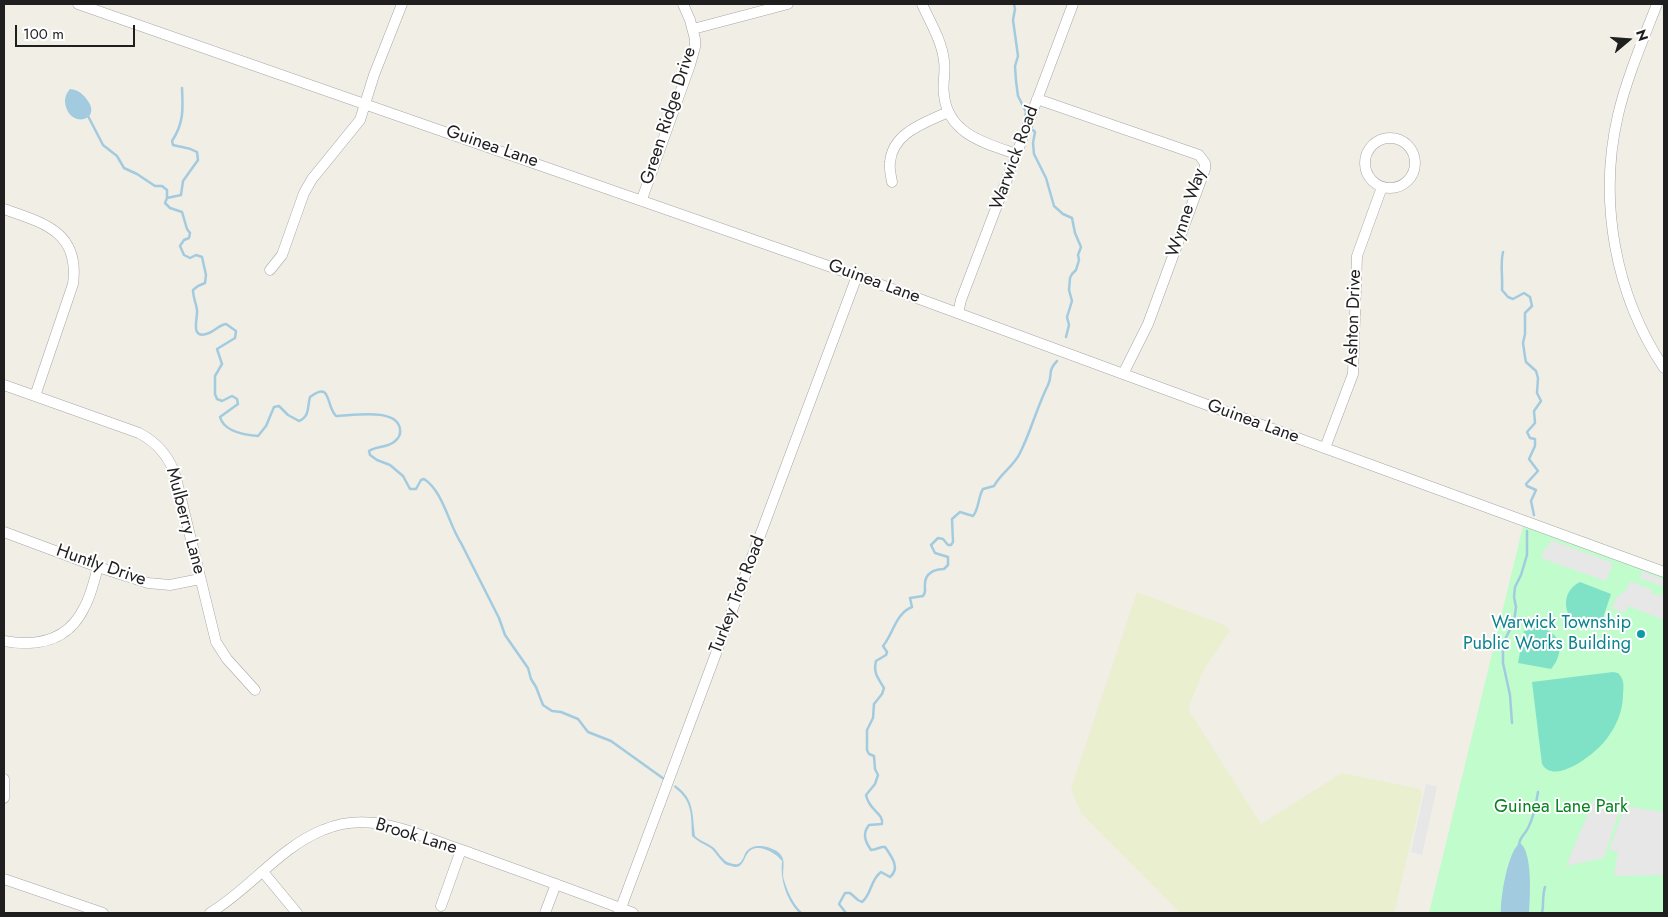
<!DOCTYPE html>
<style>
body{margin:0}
#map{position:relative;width:1668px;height:917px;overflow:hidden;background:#f0eee5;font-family:Jost,sans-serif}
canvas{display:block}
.frame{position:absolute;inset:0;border:5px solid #1f1f1f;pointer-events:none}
.north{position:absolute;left:1603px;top:15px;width:50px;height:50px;-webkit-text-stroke:4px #fff;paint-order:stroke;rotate:72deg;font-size:14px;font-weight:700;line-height:20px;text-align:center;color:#1f1f1f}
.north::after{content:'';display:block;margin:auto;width:18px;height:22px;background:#1f1f1f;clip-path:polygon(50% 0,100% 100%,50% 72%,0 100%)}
.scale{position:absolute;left:15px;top:25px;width:120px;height:22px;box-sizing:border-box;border:2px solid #1f1f1f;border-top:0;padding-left:6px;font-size:15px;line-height:18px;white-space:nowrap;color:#1f1f1f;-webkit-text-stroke:4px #fff;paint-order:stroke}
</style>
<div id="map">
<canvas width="1668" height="917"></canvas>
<div class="frame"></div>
<div class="north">N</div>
<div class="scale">100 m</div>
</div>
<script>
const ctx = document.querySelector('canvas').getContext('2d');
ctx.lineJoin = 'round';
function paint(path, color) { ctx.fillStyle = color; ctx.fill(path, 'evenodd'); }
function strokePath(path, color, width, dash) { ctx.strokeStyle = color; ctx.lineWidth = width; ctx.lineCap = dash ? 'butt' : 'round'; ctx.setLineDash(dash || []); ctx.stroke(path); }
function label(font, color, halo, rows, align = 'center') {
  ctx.font = font + ' Jost,sans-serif'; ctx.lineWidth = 4; ctx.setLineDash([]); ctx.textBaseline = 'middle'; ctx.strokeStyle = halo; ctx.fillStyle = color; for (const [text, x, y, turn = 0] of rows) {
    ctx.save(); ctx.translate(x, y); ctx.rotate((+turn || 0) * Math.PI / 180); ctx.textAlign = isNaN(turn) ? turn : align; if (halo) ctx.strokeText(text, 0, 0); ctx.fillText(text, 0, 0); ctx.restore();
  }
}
paint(new Path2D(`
 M1137 592 1224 625 1230 630 1203 671 1188 709 1261 824 1342 773 1420 789 1422 795 1394 913H1180L1081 813 1071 789Z`), '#eaf0cf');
paint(new Path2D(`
 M1523 526 1664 577V913H1429Z`), '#c0fccc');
paint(new Path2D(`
 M1580 582 1611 594 1600 627C1570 637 1552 596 1580 582Z
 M1536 627C1561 630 1566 651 1551 669L1518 663 1524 631Z
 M1613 672 1618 673C1624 679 1624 685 1623 694 1623 710 1617 725 1608 737 1599 751 1555 787 1542 764L1532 682Z`), '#7fe2c7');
paint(new Path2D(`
 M1551 540 1613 563 1606 581 1541 558 1545 547 1548 548Z
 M1642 571 1664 580V587L1640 578Z
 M1630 581 1652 590 1651 593 1660 596 1662 593 1664 595V620L1628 606 1625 613 1612 608 1616 598 1627 589Z
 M1426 784 1437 787 1422 855 1411 852Z
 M1607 799 1604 807 1621 805 1604 858 1566 866 1593 801Z
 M1625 806 1663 812 1664 809V875L1621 876 1614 875 1618 852 1609 850Z`), '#e7e7e7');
paint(new Path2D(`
 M70 89C79 90 83 94 88 101 101 120 72 128 66 107 64 100 65 95 70 89Z
 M675 785C695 799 692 814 695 836 700 841 708 843 714 848 718 852 722 859 727 862 730 863 735 865 738 864 743 862 744 855 746 852 753 842 770 846 778 852 788 860 781 870 784 880 787 891 794 906 803 913H799C786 899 780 879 782 861 776 853 760 844 751 850 744 854 745 866 736 867 734 867 727 865 725 864 720 860 716 853 712 849 705 844 698 842 692 836 691 815 693 801 674 787Z
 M1520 843C1533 852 1530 898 1529 913H1501C1500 899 1508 850 1520 843Z`), '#a3cbe0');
strokePath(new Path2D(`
 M1014 4 1015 9 1013 20 1018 56 1015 66 1016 81 1018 96 1026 112 1024 124
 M182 88C183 109 184 123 172 141L173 145C183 148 187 146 197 152L198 160 183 181 181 195 167 198 165 203 170 208 182 212 187 229 190 233 189 238 184 240 180 246 184 255 190 258 196 255 202 257 206 275 205 283 198 286 193 290C193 297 196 303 197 310 198 318 189 341 209 333 216 330 219 325 226 324L236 331 235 338 217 349 222 364 215 376V394L217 399 222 401 232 396 237 399 238 404 220 417C224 432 245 435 258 436L266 426 274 407 279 406 288 415 299 421C310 416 307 408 310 397 332 381 325 404 336 416 351 416 397 407 400 429 401 434 398 439 394 442 386 448 376 446 369 451L370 455 377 460 390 465 403 476 410 489H416L421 480 424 479C443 491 449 525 461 543L499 618 505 635 528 668 531 679 536 687 543 705 552 711 561 712 578 719 588 732 611 741 664 779
 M88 116 103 145 117 156 124 168 137 174 155 186H162L167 190V198
 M1033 130 1035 132 1033 143 1034 154 1046 178 1054 206 1063 214 1072 218 1075 233 1081 247 1078 255 1079 260 1076 270 1072 274 1070 278 1069 290 1072 301 1067 317 1069 325 1066 337
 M1503 252C1500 265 1503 277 1502 290L1508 297 1513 299 1524 293 1530 297 1532 306 1525 313V334L1523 343 1525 357 1526 362 1536 371 1538 378 1537 393 1541 401 1534 411 1535 423 1527 432 1530 438 1535 439V446L1529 459 1538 471 1526 484 1527 486 1536 490 1531 501 1534 515
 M1512 723 1510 695 1503 663V643L1514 622 1516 607 1514 597 1515 587 1521 575 1527 555V531
 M1519 846C1519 837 1524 836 1528 828 1534 817 1536 805 1538 792
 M846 913 839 904 845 893H850L858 900 862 902C872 894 870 880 881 872L890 877C901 868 891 856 885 847 880 846 877 850 871 850 865 841 862 834 869 825L882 824C884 813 869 811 866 795L875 784 878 775 875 769 874 756 869 754 867 750V730L873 718 874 704 882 694 884 688C878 678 873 673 876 661L886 655 887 652 883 646C893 634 896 613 912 607L910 598 923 596C927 591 924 589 925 584 925 573 935 569 944 569L948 565V557L935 553 931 545 938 538 943 539 948 545H951L953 542 952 519 960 512 973 516C979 509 978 497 983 489L994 486C1001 473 1014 466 1020 453 1031 431 1037 407 1048 385 1053 375 1047 371 1057 361
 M1542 913C1544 904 1542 896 1545 887`), '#a3cbe0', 2.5);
const minor = new Path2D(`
 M78 4 857 276 1270 428 1664 572
 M922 4C930 22 942 41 944 61 946 72 942 84 944 95 948 134 985 143 1016 154
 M1657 4C1643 40 1627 77 1618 115 1598 201 1615 295 1664 368
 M693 29 788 4
 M1037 99 1199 155 1205 163V169L1148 324 1123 374
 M1365 163a25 25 0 1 1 50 0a25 25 0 1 1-50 0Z
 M892 182C891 176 889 168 890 162 893 132 925 123 948 112
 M642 199 690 65 695 47V39L690 20 683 4
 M4 209C44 223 80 232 73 284L35 396
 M270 270 282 255 304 193 312 179 360 120 374 75 402 4
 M958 313 961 300C999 201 1036 103 1073 4
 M4 385 139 433C158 443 170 457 176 478L216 642 227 659 255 690
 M1325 448 1353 374 1357 256 1382 187
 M4 532 98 567 148 583 170 585 200 579
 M4 641C37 647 68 641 84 608 91 596 94 581 98 567
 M4 779V798
 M263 872 297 913
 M4 879 103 913
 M441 906 461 850
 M210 913C249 890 280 847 323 830 339 823 358 821 375 823 405 827 434 841 462 850 519 871 576 891 633 913
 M545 913 556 884
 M619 913 857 276`);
strokePath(minor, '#a6a6a6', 11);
strokePath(minor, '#fff', 10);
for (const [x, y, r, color] of [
 [1641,634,5,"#0f9aa8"]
]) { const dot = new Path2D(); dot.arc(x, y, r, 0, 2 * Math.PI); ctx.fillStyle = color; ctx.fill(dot); strokePath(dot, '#fff', 2); }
label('18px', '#1f1f1f', '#fff', [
 ["Green Ridge Drive",669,116,-72],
 ["Guinea Lane",492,147,19],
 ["Warwick Road",1015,158,-70],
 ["Wynne Way",1187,213,-72],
 ["Guinea Lane",874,282,20],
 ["Ashton Drive",1354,318,-88],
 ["Guinea Lane",1253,422,20],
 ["Mulberry Lane",185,521,75],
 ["Huntly Drive",101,566,19],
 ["Turkey Trot Road",738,595,-69],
 ["Brook Lane",416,837,17]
]);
label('18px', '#0d838f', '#fff', [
 ["Warwick Township",1631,624],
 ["Public Works Building",1631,645]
], 'right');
label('18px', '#07831f', '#fff', [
 ["Guinea Lane Park",1561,808]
]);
</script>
